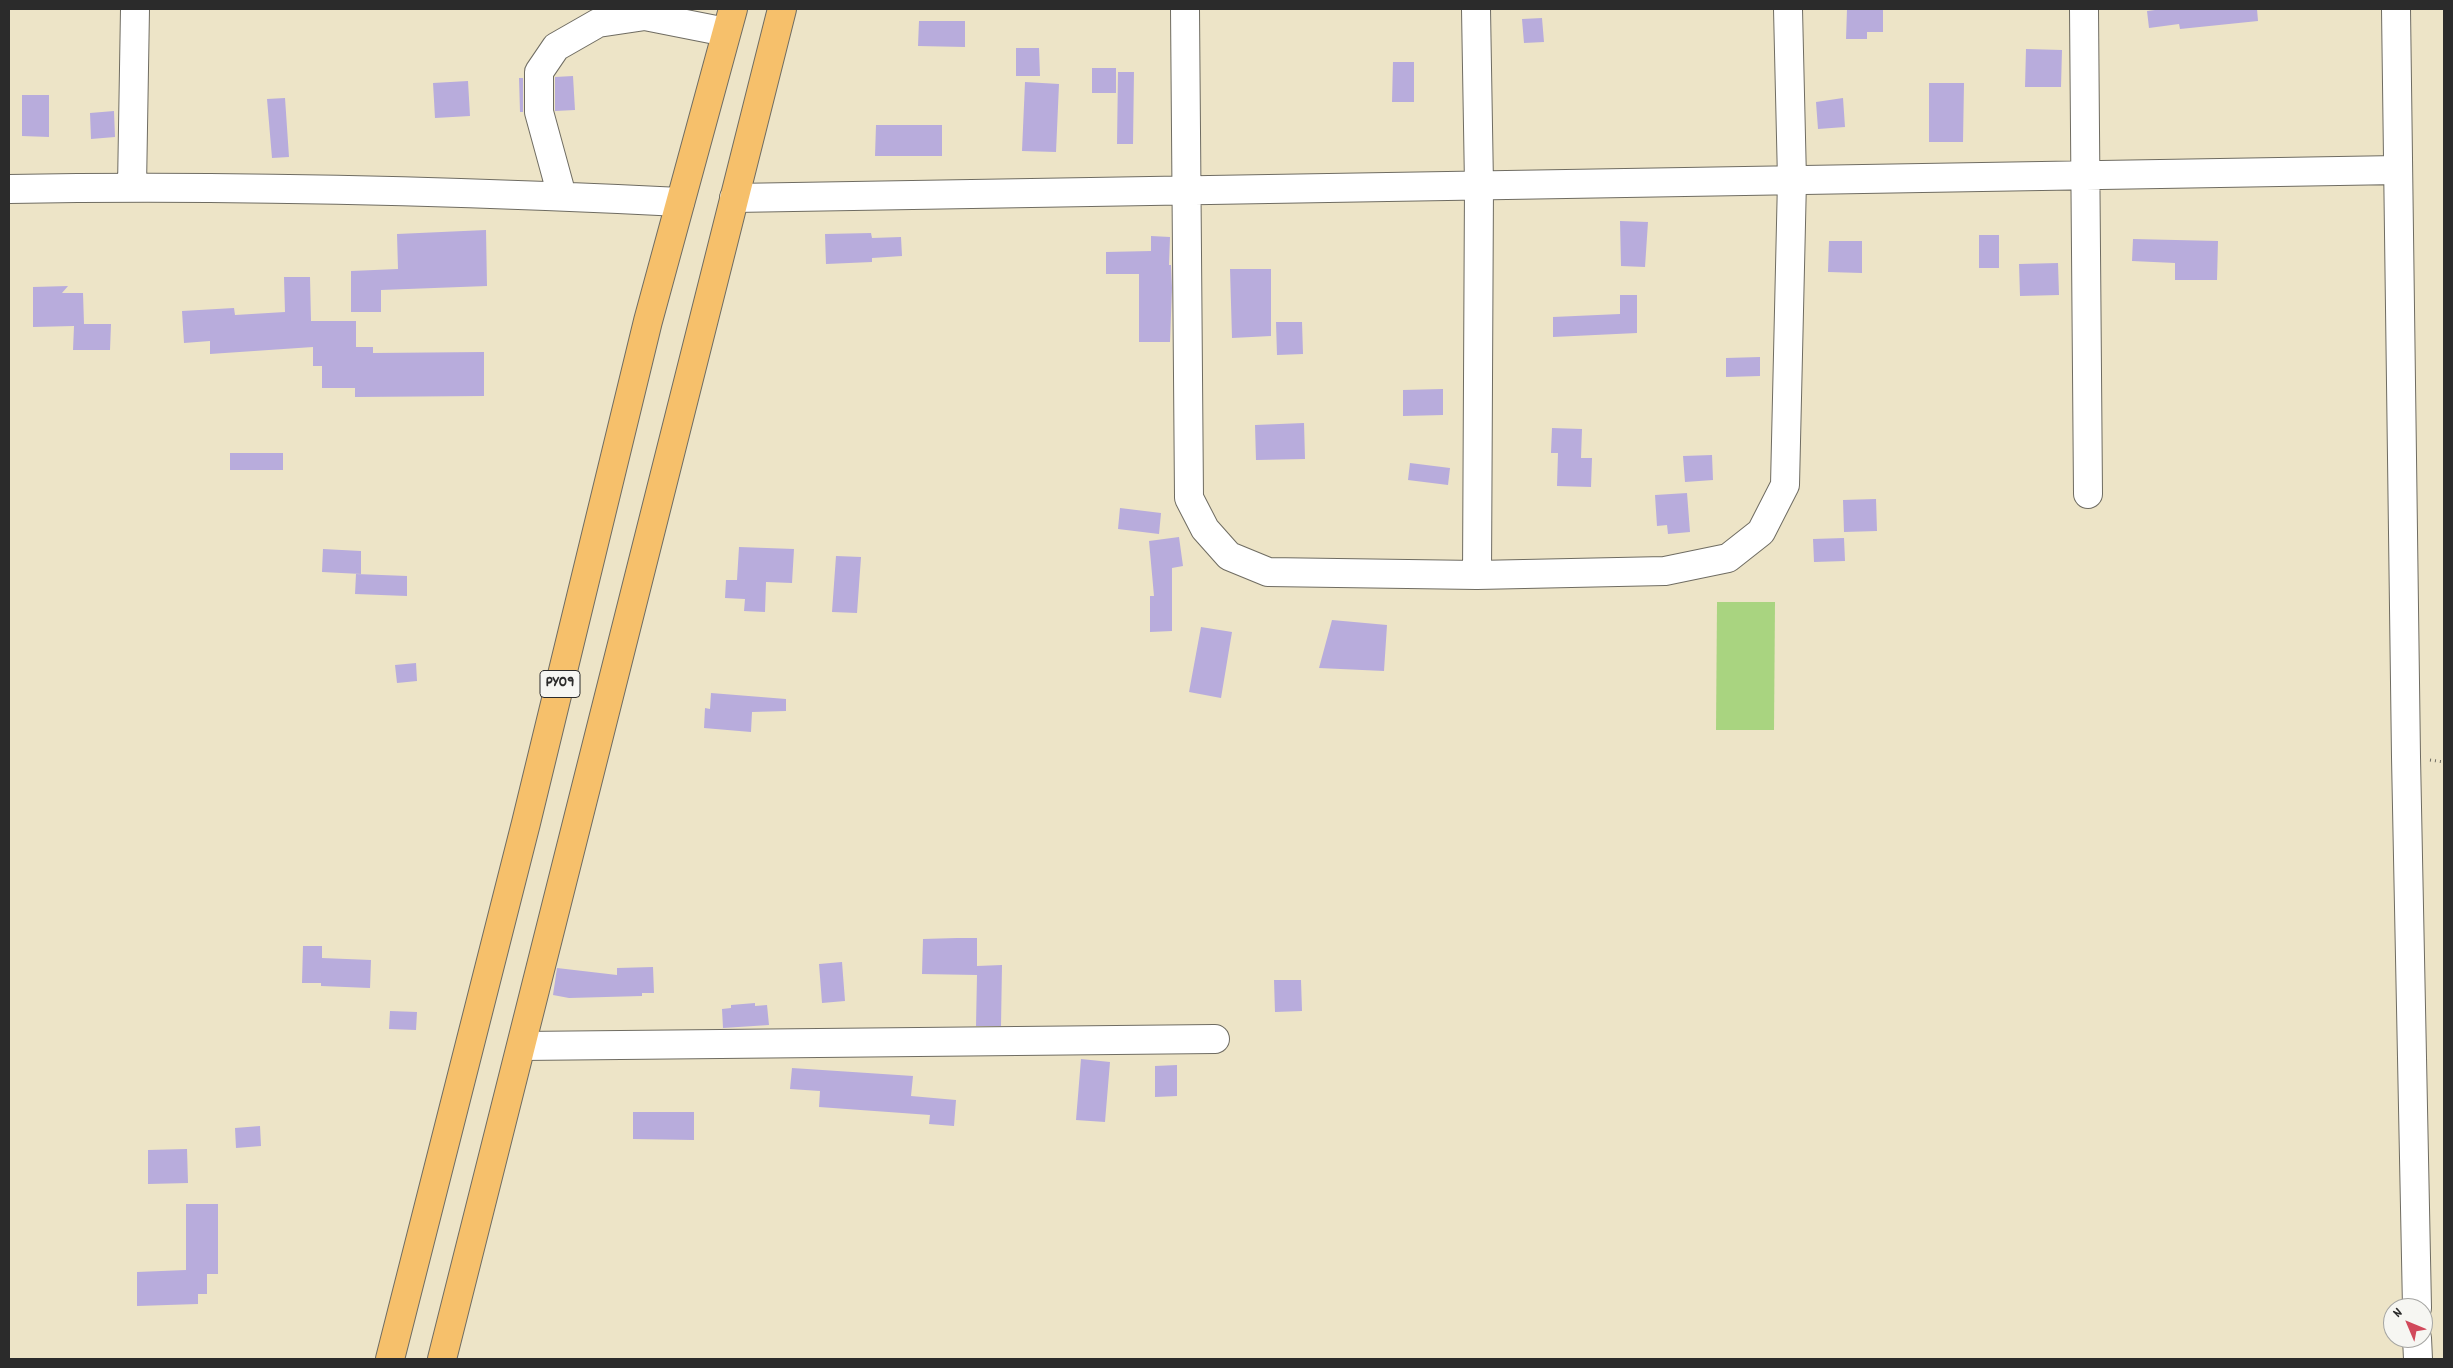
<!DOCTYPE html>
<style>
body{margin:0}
#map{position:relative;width:2453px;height:1368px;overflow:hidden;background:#ede4c7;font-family:Dekko,sans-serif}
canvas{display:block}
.frame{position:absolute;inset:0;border:10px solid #2b2b2b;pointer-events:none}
.north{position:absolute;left:2383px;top:1298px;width:50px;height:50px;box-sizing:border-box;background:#f6f6f2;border:1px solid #a5a5a2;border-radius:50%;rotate:315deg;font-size:14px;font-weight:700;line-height:20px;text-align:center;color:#2b2b2b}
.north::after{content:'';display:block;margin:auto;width:18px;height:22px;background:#d1495b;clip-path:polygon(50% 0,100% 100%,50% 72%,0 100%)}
</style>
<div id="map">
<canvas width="2453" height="1368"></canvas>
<div class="frame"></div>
<div class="north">N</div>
</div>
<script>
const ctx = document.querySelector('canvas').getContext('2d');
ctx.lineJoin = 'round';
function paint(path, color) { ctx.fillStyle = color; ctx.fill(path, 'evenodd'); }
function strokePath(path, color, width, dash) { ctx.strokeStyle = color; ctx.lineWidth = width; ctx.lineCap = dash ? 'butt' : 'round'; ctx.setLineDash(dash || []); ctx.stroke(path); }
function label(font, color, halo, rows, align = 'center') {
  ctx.font = font + ' Dekko,sans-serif'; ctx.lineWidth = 4.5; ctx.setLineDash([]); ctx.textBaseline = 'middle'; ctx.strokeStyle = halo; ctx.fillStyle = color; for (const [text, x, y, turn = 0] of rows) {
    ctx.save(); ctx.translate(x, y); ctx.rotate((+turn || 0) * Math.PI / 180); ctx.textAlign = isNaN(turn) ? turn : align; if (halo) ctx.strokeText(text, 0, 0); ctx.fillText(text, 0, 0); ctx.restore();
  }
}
paint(new Path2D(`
 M1717 602H1775L1774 730H1716Z`), '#a9d480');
paint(new Path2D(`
 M1847 9H1883V32H1867V39H1846Z
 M2163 9H2257L2258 21 2180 29 2179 24 2149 28 2147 11Z
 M1542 18 1544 42 1524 43 1522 19Z
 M919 21H965V47L918 46Z
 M1016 48H1039L1040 76H1016Z
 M2026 49 2062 50 2061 87H2025Z
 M1393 62H1414V102H1392Z
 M1092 68H1116V93H1092Z
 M1118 72H1134L1133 144H1117Z
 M573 76 575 110 555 111V77Z
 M519 78H523V112H520Z
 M468 81 470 116 435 118 433 83Z
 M1025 82 1059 84 1056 152 1022 151Z
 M1929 83H1964L1963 142H1929Z
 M22 95H49V137L22 136Z
 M285 98 289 157 272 158 267 99Z
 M1843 98 1845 127 1818 129 1816 102Z
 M114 111 115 137 91 139 90 113Z
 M876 125H942V156H875Z
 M1620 221 1648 222 1645 267 1621 266Z
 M486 230 487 286 381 290V312H351V271L398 269 397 234Z
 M871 233 872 238 901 237 902 256 872 258V262L826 264 825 234Z
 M1979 235H1999V268H1979Z
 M1151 236 1170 237 1169 265H1171L1172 288 1170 342H1139V274H1106V252L1151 251Z
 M2133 239 2218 241 2217 280H2175V263L2132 261Z
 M1829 241H1862V273L1828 272Z
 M2058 263 2059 295 2020 296 2019 264Z
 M1230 269H1271V336L1232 338Z
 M284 277H310L311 321H356V347H373V353L484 352V396L355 397V388H322V366H313V347L210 354V341L184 343 182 311 234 308 235 315 285 312Z
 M68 286 62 293H83L84 324H111L110 350H73L74 326 33 327V287Z
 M1620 295H1637V333L1553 337V317L1620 314Z
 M1276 322H1302L1303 354 1277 355Z
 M1760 357V376L1726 377V358Z
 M1443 389V415L1403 416V390Z
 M1304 423 1305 459 1256 460 1255 425Z
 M1552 428 1582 429 1581 458H1592L1591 487 1557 486 1558 453H1551Z
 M230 453H283V470H230Z
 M1712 455 1713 480 1685 482 1683 456Z
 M1410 463 1450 468 1448 485 1408 480Z
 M1687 493 1690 532 1668 534 1667 525 1657 526 1655 495Z
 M1876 499 1877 531 1844 532 1843 500Z
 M1120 508 1161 513 1159 534 1118 529Z
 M1179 537 1183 566 1172 568V631L1150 632V596H1154L1149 541Z
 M1844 538 1845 561 1814 562 1813 539Z
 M739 547 794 549 792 583 766 582 765 612 744 611 745 599 725 598 726 580H737Z
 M323 549 361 551V574L322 572Z
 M836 556 861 557 857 613 832 612Z
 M356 574 407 576V596L355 594Z
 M1332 620 1387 625 1384 671 1319 668Z
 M1201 627 1232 632 1221 698 1189 692Z
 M416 663 417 681 397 683 395 665Z
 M711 693 786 699V711L752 712 751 732 704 728 705 708 710 709Z
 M957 938H977V966L1002 965 1001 1026H976L977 975 922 974 923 939Z
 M303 946H322V958L371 960 370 988 321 986V983H302Z
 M842 962 845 1001 822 1003 819 964Z
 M653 967 654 993H642V996L569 998 553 995 557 968 617 975V968Z
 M1274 980H1301L1302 1011 1275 1012Z
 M755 1003V1006L767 1005 769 1025 723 1028 722 1009 731 1008V1005Z
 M390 1011 417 1012 416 1030 389 1029Z
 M1081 1059 1110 1062 1105 1122 1076 1120Z
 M1177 1065V1096L1155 1097V1066Z
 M792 1068 913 1076 911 1096 956 1100 954 1126 929 1124 930 1115 819 1107 820 1091 790 1089Z
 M633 1112H694V1140L633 1139Z
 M260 1126 261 1146 236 1148 235 1128Z
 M187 1149 188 1183 148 1184V1150Z
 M186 1204H218V1274H207V1294H198V1304L137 1306V1272L186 1270Z`), '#b8acdc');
const minor = new Path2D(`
 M1185 9 1189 498 1205 529 1229 556 1268 572 1477 575 1665 571 1728 558 1761 532 1785 485 1792 180 1788 9
 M1476 9 1479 185 1477 575
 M2084 9 2088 494
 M2396 9 2406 757 2417 1308
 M132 187 135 9
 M9 189C232 185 457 191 680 202
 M562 196 539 112V72L556 47 598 23 645 16 726 32
 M734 198 2398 170
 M522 1046 1215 1039
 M2417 1338 2418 1359`);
const highway = new Path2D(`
 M390 1359 526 823 648 321 733 9
 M442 1359 782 9`);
strokePath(minor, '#6f6c62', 30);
strokePath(highway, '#6f6c62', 30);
strokePath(new Path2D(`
 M2430 760 2444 762`), '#6f6c62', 3, [1, 4]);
strokePath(minor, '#fff', 28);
strokePath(highway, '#f6c06b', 28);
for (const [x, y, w] of [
 [560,684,40]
]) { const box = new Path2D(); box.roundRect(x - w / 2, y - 13.5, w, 27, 4); ctx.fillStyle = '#f6f6f2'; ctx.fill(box); strokePath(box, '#2b2b2b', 1); }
label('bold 16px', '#2b2b2b', null, [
 ["PY09",560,684]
]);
</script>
